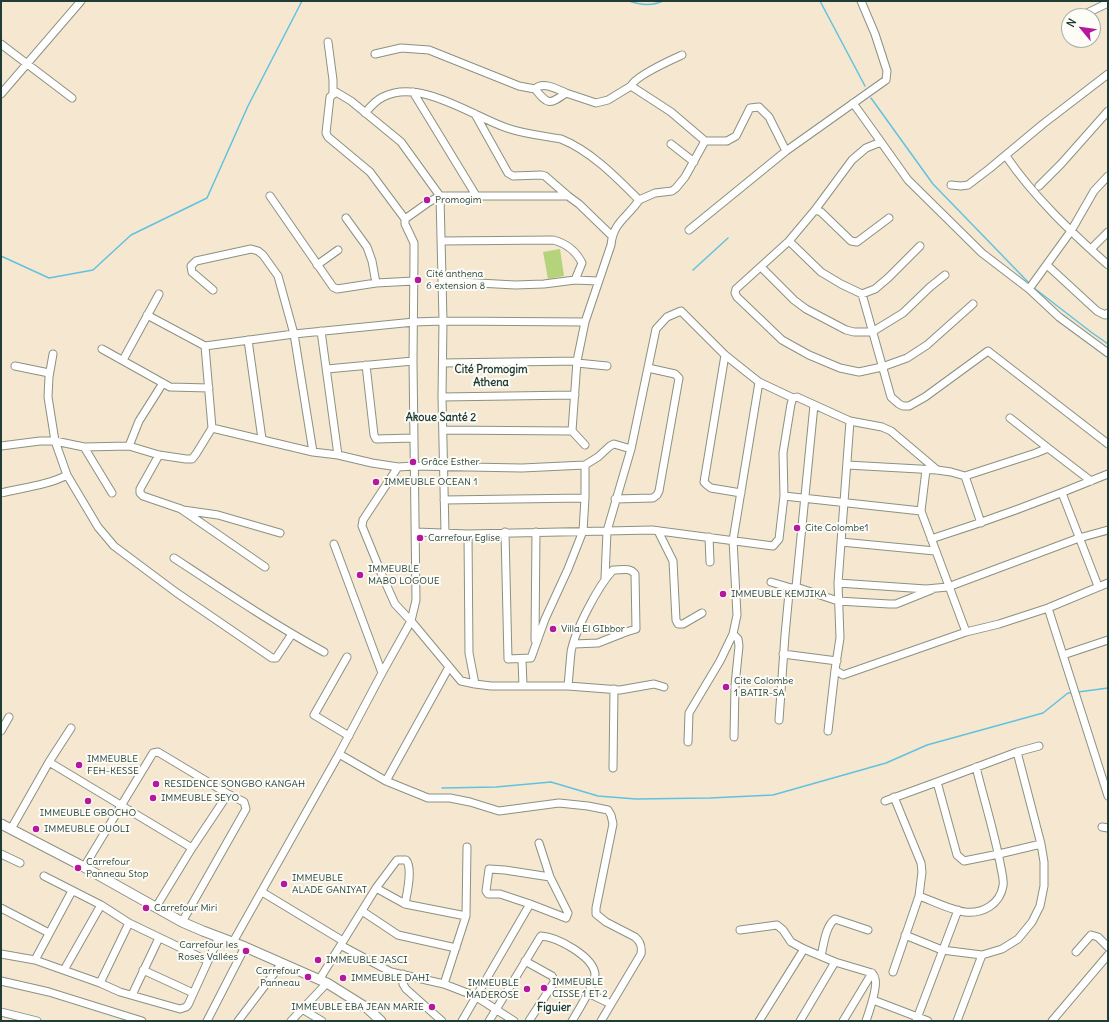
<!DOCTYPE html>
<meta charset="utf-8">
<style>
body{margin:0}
#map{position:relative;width:1109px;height:1022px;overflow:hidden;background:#f6e7d1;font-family:Delius,sans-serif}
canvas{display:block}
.frame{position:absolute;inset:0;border:2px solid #1f3d34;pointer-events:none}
.north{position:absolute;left:1061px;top:8px;width:40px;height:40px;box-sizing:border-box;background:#fdfcf7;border:1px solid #a4b0a9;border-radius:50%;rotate:299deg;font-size:11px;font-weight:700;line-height:16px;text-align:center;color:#1f3d34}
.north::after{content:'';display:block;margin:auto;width:14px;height:18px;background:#b5179e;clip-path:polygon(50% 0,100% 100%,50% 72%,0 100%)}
</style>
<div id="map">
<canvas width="1109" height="1022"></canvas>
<div class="frame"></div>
<div class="north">N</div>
</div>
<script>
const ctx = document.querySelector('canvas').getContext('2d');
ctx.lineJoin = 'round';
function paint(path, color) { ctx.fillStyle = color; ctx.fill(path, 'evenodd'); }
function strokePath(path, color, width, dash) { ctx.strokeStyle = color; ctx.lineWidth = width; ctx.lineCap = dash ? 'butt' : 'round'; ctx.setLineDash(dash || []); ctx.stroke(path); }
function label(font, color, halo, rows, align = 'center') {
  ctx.font = font + ' Delius,sans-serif'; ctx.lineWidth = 4; ctx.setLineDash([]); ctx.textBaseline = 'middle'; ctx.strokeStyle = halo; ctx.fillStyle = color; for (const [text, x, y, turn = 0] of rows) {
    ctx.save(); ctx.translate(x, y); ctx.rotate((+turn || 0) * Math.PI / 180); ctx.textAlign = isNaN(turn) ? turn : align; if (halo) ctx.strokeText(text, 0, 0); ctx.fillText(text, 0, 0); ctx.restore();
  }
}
paint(new Path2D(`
 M560 249 564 276 548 279 543 252Z`), '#b5d37a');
strokePath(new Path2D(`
 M629 1C640 5 652 6 663 1
 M820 1 865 86
 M871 98 933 184 1029 283
 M1 256 49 278 93 270 131 235 207 198 248 106 302 1
 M693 270 728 238
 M1034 288 1091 332 1108 344
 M1078 692 1108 688
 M442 788 496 787 551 782 598 796 636 799 710 798 773 795 886 763 927 745 1043 713 1068 693H1073`), '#61c2df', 1.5);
const street = new Path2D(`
 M1085 14 1108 3
 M328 42 333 80V93
 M1 44 72 98
 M375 54 401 48 429 50 519 86 535 89C548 105 549 105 566 93L596 103 608 100 631 86 671 112 705 141H727L736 136 750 108 759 107 769 117 786 151
 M631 86C635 76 671 60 682 55
 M535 89C543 81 557 89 566 93
 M413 92 477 197
 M1 94 81 1
 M853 103 881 142
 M365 113C370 107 376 100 383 97 420 78 472 116 507 128 524 134 544 136 561 139 591 151 617 178 639 200 628 217 613 222 611 245L585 322 577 361 572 431 585 445
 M475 114 508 173 513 176 541 175 545 176 568 196
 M671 144 694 162
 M1006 156C1034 197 1071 232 1108 265
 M951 185 961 186 968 185 989 169 1043 124 1108 74
 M1039 186 1061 164 1108 111
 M270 196 333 287 337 289 376 283 414 281
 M639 200 655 193 672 191 676 188 685 177 705 141
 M815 210 852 160 866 148 881 142 908 180 982 253 1029 289 1059 317 1108 353
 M346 218 367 247 372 261 376 283
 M889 218 857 242 851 241 821 212 815 210 789 241 736 289 735 293 737 297 782 340 809 355 840 368 859 372 882 367 907 358 927 345 973 304
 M405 219 429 202 440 196H568L579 204 611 235
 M689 230 786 151 886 80 887 71 875 34 861 1
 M441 241 553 240C565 243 576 251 582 263L575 280
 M789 241 821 272 841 284 862 294 891 397 899 404 903 406H909L925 397 988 351 1108 444
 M1091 249 1108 232
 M317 265 338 250
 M1047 265 1097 311 1105 315 1108 313
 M761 267 794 300 806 309 846 330 854 332H872L903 313 930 287 945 275
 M442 281 515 285 544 284 575 280 598 281
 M1029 289 1071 231 1094 191 1108 176
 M213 290 192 272 191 266 196 261 251 249 258 251 263 255 278 276 294 334 313 452
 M862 294 875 289 888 278 920 246
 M147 315 205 346 294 334 414 322 443 321 585 322
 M321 331 338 455
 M248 340 262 439
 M102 349 170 387 209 388
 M53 354 49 377 48 397 55 441 67 475 98 527 114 546 177 593 272 658H276L292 634
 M725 355 704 482 707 485 711 488 741 493
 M123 360 159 294
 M443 363 577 361
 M577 363 607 366
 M366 365 374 435 376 439 414 438
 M15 366 49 373
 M327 369 413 361
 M442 397 575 395
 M1010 418 1048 448
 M850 421 838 583 840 638 835 670 843 675 966 632 999 624 1048 608 1108 583
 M212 428 313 452 338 455 372 463 398 467 414 466 522 468 585 465 598 457 610 446 614 444 631 449
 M443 430 572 431
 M1 446 40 441H55L84 447 129 446 159 455 186 459H192L196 454 212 428 205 346
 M129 446 139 421 163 383
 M84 447 112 493
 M159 455 140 489V493L143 496 181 509 265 567
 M847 465 937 470 951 472 965 476 1036 453 1048 448 1091 481
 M398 467 363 520 362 526 382 575 395 604 411 621 461 681 475 684 491 686H568L620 690 654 684 664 687
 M926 470 921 511 966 632
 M965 476 981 523
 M1 493C21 488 49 485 67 475
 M1062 493 1098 586
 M784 496 921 511
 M615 499 653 498 657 495 659 491 679 378 675 374 648 368
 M444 500 585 498
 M183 510 218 515 280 533
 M658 531 673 561 676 620 678 624H683L702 613
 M416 532 468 534 652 530 773 546 779 539 784 496 783 453 791 404 793 398
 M505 532 508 659 531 658 545 619 568 569 583 531 585 498V465
 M468 534 469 653 475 684
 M709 537 710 562
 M931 539C991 520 1050 498 1108 474
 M841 542 935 551
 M334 544 382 673
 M174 558C224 591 273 624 324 652
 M605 578 607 531 631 449 656 329 667 317 681 311 725 355 759 382 793 398 797 397 850 421 882 427 891 431 937 470
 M771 582 791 588 796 587 838 601 889 604H896L931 590
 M838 583 926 589 948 587 1079 538 1108 530
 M796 587 814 405
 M1048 608 1108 796
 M733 634 738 639 739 646 735 685 734 737
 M535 640 536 532
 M783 654 837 661
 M1063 655 1108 640
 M347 657 314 715 349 736
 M522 660 523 686
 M568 686C569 675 570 663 571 652 575 630 598 586 613 570 621 570 630 567 635 574L636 629 626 632 598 643 574 644
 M779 720 785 635 789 593 791 588
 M1 731 9 717
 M828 731 835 670
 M688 742 689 713 720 661 733 634 737 615 733 540 759 382
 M339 754 386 781 428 798H450L470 802 499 811 559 803 588 806 608 810 611 815 613 824 596 908V914L606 922 635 937C641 942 642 947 641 954L601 1021
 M49 762 192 848
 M613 768 614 689
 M386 781 449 667
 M937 782 957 855 964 861 999 854 1041 844
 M885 801 937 782 1017 752 1039 746
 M1102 827 1108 828
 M11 829 49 762 71 728
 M539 843 550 877 568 913 566 918 530 904 500 894H488L486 891 489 869 505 870 550 877
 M1 854 20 863
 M84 867 153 753 158 752 228 794 244 802 246 809 182 922
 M44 876 101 905 129 923 208 961
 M262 892 343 941
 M919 896C933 901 951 910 965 912 983 914 1000 904 1003 886 1004 880 1002 873 1001 868 995 834 984 800 976 767
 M405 904 466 916
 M156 907 192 848 228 794
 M1 908 49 933
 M362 911 398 935 456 948
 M740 930 777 925 783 930 791 942 804 949 835 962 872 973 843 1021
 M905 935 942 950 982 955 1002 949 1018 939 1032 922 1040 906 1044 886V862L1041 844 1017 752
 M233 942 339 754 382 673 411 621 416 600 413 361 414 256V243L405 224V219L370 172 328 137 326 133 330 97 336 92 351 101 401 142 440 196 443 321 442 397 445 533
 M342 946 391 972 444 984 475 996 514 1021
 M1076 952 1091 935 1098 937 1108 947
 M1 954 35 960 100 983 120 992 180 1009 186 1007 188 1005 219 937
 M821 956C824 944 825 927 835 919L868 930
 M35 960 72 891
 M525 961 552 976 555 981 529 1021
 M64 970 101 905
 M143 970 193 993
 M893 972 919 896 922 872 921 863 894 797
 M403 974V984L406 989 442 1021
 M319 980 376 888 397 860H406C413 868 407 893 405 904L376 888
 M1 981 49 992 142 1021
 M100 983 129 923
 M444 984 466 916 467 847
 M588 993 611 1004
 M132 995 159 938
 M873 1000 928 1021
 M302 1009 322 1021
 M1 1012 37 1021
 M207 1021 245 947
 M238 1021 282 963
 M291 1021 327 983
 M462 1021 530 904
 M489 1021 539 939 541 936C557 937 593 956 595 974 595 984 578 1011 572 1021
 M759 1021 804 949
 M800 1021 835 962
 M866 1021C869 1012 878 987 875 979 875 976 873 975 872 973
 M916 1021 958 910
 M957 1021 982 955
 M1052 1021 1108 955`);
const secondary = new Path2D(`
 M1 824 84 867 182 922 203 931 245 947 327 983 367 1008 381 1021`);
strokePath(street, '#8a9282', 9);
strokePath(secondary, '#8a9282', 11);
strokePath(street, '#fff', 7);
strokePath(secondary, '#fff', 9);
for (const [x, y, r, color] of [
 [427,200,4,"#b5179e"],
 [418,280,4,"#b5179e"],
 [413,462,4,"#b5179e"],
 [376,482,4,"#b5179e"],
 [797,528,4,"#b5179e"],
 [420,538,4,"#b5179e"],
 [360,575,4,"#b5179e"],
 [723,594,4,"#b5179e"],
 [553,629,4,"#b5179e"],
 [726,687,4,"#b5179e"],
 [79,765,4,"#b5179e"],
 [156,784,4,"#b5179e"],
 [153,798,4,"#b5179e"],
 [88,801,4,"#b5179e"],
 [36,829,4,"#b5179e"],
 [78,868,4,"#b5179e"],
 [284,884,4,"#b5179e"],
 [146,908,4,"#b5179e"],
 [246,951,4,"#b5179e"],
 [318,960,4,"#b5179e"],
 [308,977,4,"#b5179e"],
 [343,978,4,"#b5179e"],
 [544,988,4,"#b5179e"],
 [527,989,4,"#b5179e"],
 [432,1007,4,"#b5179e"]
]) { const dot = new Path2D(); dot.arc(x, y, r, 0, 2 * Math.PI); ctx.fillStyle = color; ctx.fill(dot); strokePath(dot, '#fdfcf7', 1.5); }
label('10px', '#1f3d34', '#fdfcf7', [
 ["Promogim",435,200],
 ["Cité anthena",426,274],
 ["6 extension 8",426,286],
 ["Grâce Esther",421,462],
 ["IMMEUBLE OCEAN 1",384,482],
 ["Cite Colombe1",805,528],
 ["Carrefour Eglise",428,538],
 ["IMMEUBLE",368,569],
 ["MABO LOGOUE",368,581],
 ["IMMEUBLE KEMJIKA",731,594],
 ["Villa El GIbbor",561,629],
 ["Cite Colombe",734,681],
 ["1 BATIR-SA",734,693],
 ["IMMEUBLE",87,759],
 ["FEH-KESSE",87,771],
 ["RESIDENCE SONGBO KANGAH",164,784],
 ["IMMEUBLE SEYO",161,798],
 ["IMMEUBLE GBOCHO",88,813,"center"],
 ["IMMEUBLE OUOLI",44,829],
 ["Carrefour",86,862],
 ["Panneau Stop",86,874],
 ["IMMEUBLE",292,878],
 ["ALADE GANIYAT",292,890],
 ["Carrefour Miri",154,908],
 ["Carrefour les",238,945,"right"],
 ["Roses Vallées",238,957,"right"],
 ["IMMEUBLE JASCI",326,960],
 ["Carrefour",300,971,"right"],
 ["Panneau",300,983,"right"],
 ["IMMEUBLE DAHI",351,978],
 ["IMMEUBLE",552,982],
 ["CISSE 1 ET 2",552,994],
 ["IMMEUBLE",519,983,"right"],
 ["MADEROSE",519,995,"right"],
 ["IMMEUBLE EBA JEAN MARIE",424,1007,"right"]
], 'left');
label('bold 11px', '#1f3d34', '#fdfcf7', [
 ["Cité Promogim",491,370],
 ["Athena",491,383],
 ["Akoue Santé 2",441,418],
 ["Figuier",554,1008]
]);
</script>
